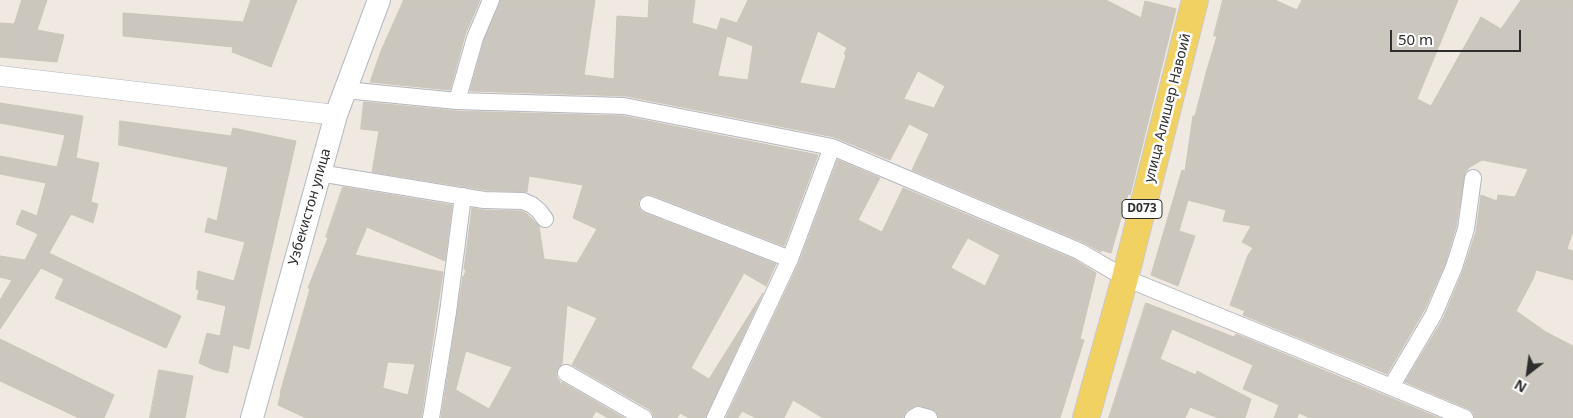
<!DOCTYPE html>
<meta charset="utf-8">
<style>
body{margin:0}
#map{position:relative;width:1573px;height:418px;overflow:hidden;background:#efe9e1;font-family:"Noto Sans",sans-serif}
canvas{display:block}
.north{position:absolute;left:1503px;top:348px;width:50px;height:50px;-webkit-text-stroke:4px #fff;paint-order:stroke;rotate:210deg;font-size:14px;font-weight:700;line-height:20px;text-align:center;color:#2e2e2e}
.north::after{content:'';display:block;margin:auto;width:18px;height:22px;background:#2e2e2e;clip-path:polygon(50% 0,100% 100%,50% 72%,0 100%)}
.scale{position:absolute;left:1390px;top:30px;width:131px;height:22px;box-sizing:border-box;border:2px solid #2e2e2e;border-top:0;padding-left:6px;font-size:15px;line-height:18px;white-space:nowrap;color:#2e2e2e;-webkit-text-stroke:4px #fff;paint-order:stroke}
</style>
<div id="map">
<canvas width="1573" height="418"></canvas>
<div class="north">N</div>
<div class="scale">50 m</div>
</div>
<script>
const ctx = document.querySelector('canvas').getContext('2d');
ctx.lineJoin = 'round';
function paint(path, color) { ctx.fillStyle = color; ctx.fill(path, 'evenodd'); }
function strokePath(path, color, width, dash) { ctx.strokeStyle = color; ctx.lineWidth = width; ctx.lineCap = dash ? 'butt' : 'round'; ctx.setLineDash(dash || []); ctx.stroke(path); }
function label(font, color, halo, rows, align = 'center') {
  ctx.font = font + ' "Noto Sans",sans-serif'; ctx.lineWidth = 5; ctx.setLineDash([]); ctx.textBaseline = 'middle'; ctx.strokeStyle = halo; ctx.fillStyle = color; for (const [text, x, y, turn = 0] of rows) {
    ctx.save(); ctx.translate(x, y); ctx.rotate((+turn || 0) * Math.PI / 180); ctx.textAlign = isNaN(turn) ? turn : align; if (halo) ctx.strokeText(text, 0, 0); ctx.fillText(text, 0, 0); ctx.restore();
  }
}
const building = new Path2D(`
 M22 0H47L37 30 64 35 57 62 0 57V23L14 24Z
 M251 0H297L271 67 232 52 233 47 123 36V13L243 22Z
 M404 0H480L465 35 450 90 370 82 381 51Z
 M501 0H595L584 75 614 79 617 16 648 18 649 0H695L692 23 717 30 721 18 737 23 748 0H1106L1141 18 1145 1 1176 9 1130 195 1128 194 1111 253 1101 250V252L1083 242 912 170 929 134 909 124 890 160 834 137 626 96 470 91 484 41ZM818 31 847 48 844 54 846 55 835 89 800 83ZM727 36 753 46 748 80 718 76ZM918 71 945 86 934 108 904 99Z
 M1223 0H1275L1297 10 1302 0H1458L1417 99 1431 106 1481 17 1501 29 1521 0H1573V231L1567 249 1573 251V280L1536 270 1533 279 1516 311 1546 332 1573 346V418H1475L1473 412 1469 409 1405 382 1443 319 1463 271 1476 232 1481 195 1497 201 1498 195 1515 197 1528 169 1482 160 1470 167 1465 172 1456 227 1445 264 1425 309 1387 374 1243 315 1245 311 1230 305 1248 255 1253 248 1242 242 1251 226 1223 221 1226 210 1188 200 1179 231 1195 236 1178 286 1151 275 1182 170 1185 171 1193 116H1195L1206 73 1217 36H1214Z
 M364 102 457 111 623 116 818 155 784 246 652 195 646 194 639 200 638 206 641 211 644 213 776 264 766 286 744 273 691 368 709 379 763 293 705 418H689L680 413 677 418H654L653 413 649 409 572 365 597 318 567 305 562 364 558 368 556 373 557 378 560 381V386L562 382 624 418H608L596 411 592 418H441L463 276H464L466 270 464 269 472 208 484 210 521 211 527 214 539 226 544 259 577 263 597 229 573 218 583 185 529 176 527 192 485 190 372 172 379 131 361 129ZM466 351 512 367 489 409 456 390Z
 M0 103 83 116 76 158 99 163 91 202 98 204 93 223 71 214 49 253 181 316 166 348 55 298 64 279 41 268 0 329V300L12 280 0 277V256L25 260 38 234 16 224 22 210 37 216 46 183 0 174V156L57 167 65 135 0 123Z
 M120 121 231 136 233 128 296 141 249 349 233 345 228 373 212 369 199 363 207 333 220 336 226 306 197 299 199 290 196 289 198 271 234 281 245 242 205 232 208 218 217 221 228 167 119 145Z
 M838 160 880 178 858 220 882 232 903 188 1075 260 1096 273 1080 339 1084 340 1060 418H939L936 411 917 405 907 410 904 414 903 418H823L793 400 784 418H756L742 411 738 418H726L799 263ZM968 238 1000 255 985 286 951 268Z
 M343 187 452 205 445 261 367 227 355 255 443 272 421 418H306L278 405 281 393H280L310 289 308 288 328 238 326 237ZM388 362 415 364 408 395 383 388Z
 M1146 303 1234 337 1236 334 1439 418H1310L1299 413 1297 418H1274L1279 405 1243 389 1253 365 1172 329 1160 359 1196 375 1197 371 1251 399 1245 418H1218L1190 407 1185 418H1109Z
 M0 339 114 395 104 418H79L0 381Z
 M159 370 193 376 185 418H150Z`);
paint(building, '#cbc7bf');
strokePath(building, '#cbc5ba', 1);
const minor = new Path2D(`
 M345 90 457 101 624 106 832 147 1079 251 1125 278 1336 364 1465 418
 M457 101 475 38 491 0
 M319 173 484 200 523 201 532 205 539 211 545 219
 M648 204 790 259
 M566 373 644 418
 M1391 387 1434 314 1454 267 1466 229 1473 178
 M431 418 448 312 463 196
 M715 418 790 259 832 147
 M913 418 918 415 929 418`);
const tertiary = new Path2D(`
 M0 76 336 115`);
const secondary = new Path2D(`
 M252 418 336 115 379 0`);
const primary = new Path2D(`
 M1086 418 1125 278 1195 0`);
strokePath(minor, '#b4b7c1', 18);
strokePath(tertiary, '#b4b7c1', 21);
strokePath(secondary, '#b4b7c1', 24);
strokePath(primary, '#c9c9c9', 28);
strokePath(minor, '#fff', 16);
strokePath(tertiary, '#fff', 20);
strokePath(secondary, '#fff', 22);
strokePath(primary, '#f2d163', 26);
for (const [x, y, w] of [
 [1142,209,40]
]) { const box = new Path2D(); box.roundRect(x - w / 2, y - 9.5, w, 19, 4); ctx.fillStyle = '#fff'; ctx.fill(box); strokePath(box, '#2e2e2e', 1); }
label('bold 12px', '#2e2e2e', null, [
 ["D073",1142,209]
]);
label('14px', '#2e2e2e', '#fff', [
 ["улица Алишер Навоий",1168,108,-76],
 ["Узбекистон улица",310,207,-74]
]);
</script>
